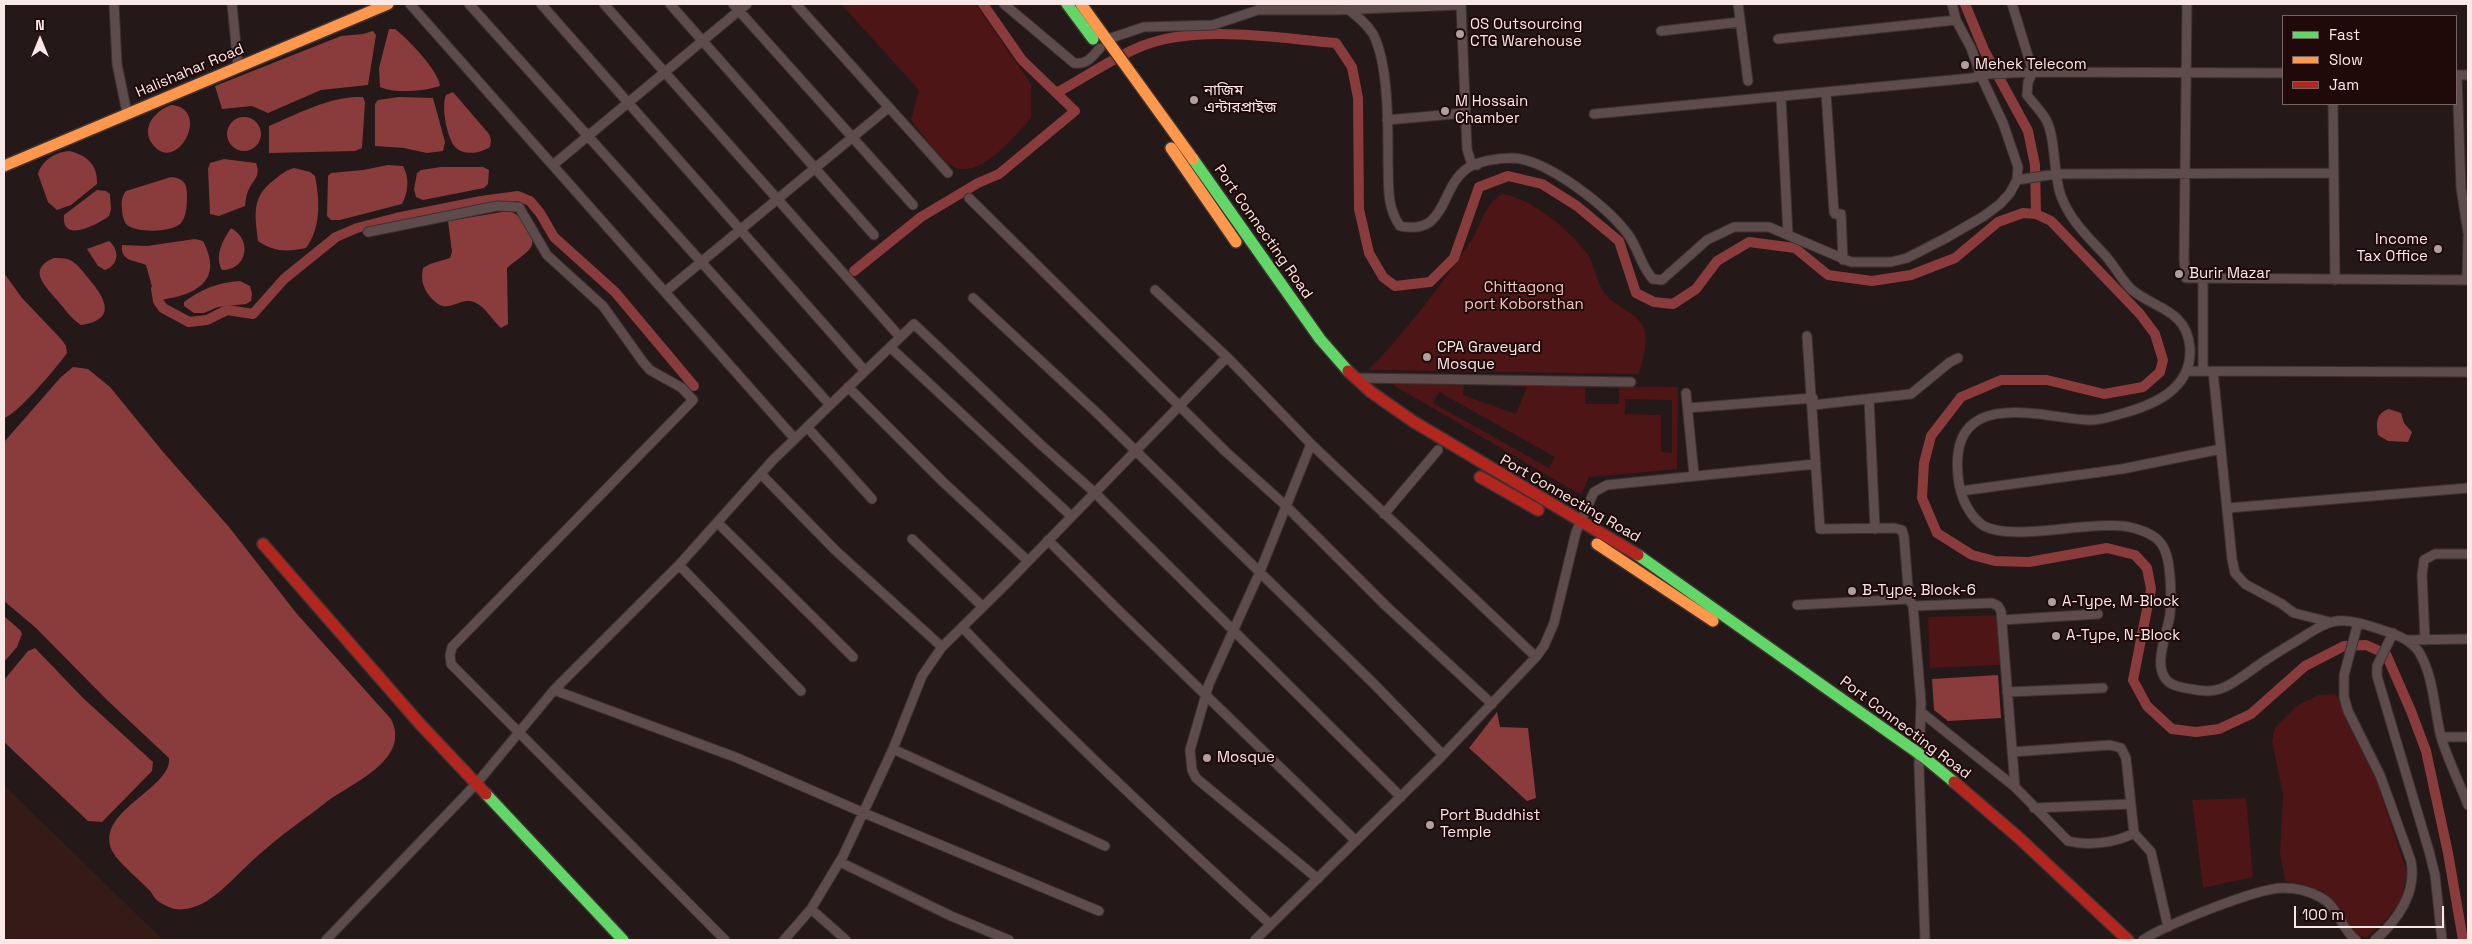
<!DOCTYPE html>
<meta charset="utf-8">
<style>
body{margin:0}
#map{position:relative;width:2472px;height:944px;overflow:hidden;background:#241818;font-family:"Space Grotesk",sans-serif}
canvas{display:block}
.frame{position:absolute;inset:0;border:5px solid #fae8e7;pointer-events:none}
.legend{position:absolute;left:2282px;top:15px;width:175px;height:90px;box-sizing:border-box;background:#200a09;border:1px solid #776362;margin:0;padding:6px 9px;list-style:none;font-size:15px;color:#fae8e7}
.legend li{display:flex;align-items:center;gap:10px;height:25px}
.legend b{width:25px;border:1px solid #776362}
.north{position:absolute;left:15px;top:15px;width:50px;height:50px;-webkit-text-stroke:4px #200a09;paint-order:stroke;rotate:0deg;font-size:14px;font-weight:700;line-height:20px;text-align:center;color:#fae8e7}
.north::after{content:'';display:block;margin:auto;width:18px;height:22px;background:#fae8e7;clip-path:polygon(50% 0,100% 100%,50% 72%,0 100%)}
.scale{position:absolute;left:2294px;top:906px;width:150px;height:22px;box-sizing:border-box;border:2px solid #fae8e7;border-top:0;padding-left:6px;font-size:15px;line-height:18px;white-space:nowrap;color:#fae8e7;-webkit-text-stroke:4px #200a09;paint-order:stroke}
</style>
<div id="map">
<canvas width="2472" height="944"></canvas>
<div class="frame"></div>
<ul class="legend">
<li><b style="height:6px;background:#63d668"></b>Fast</li>
<li><b style="height:6px;background:#ff974d"></b>Slow</li>
<li><b style="height:6px;background:#b3261e"></b>Jam</li>
</ul>
<div class="north">N</div>
<div class="scale">100 m</div>
</div>
<script>
const ctx = document.querySelector('canvas').getContext('2d');
ctx.lineJoin = 'round';
function paint(path, color) { ctx.fillStyle = color; ctx.fill(path, 'evenodd'); }
function strokePath(path, color, width, dash) { ctx.strokeStyle = color; ctx.lineWidth = width; ctx.lineCap = dash ? 'butt' : 'round'; ctx.setLineDash(dash || []); ctx.stroke(path); }
function label(font, color, halo, rows, align = 'center') {
  ctx.font = font + ' "Space Grotesk","Noto Sans Bengali",sans-serif'; ctx.lineWidth = 4; ctx.setLineDash([]); ctx.textBaseline = 'middle'; ctx.strokeStyle = halo; ctx.fillStyle = color; for (const [text, x, y, turn = 0] of rows) {
    ctx.save(); ctx.translate(x, y); ctx.rotate((+turn || 0) * Math.PI / 180); ctx.textAlign = isNaN(turn) ? turn : align; if (halo) ctx.strokeText(text, 0, 0); ctx.fillText(text, 0, 0); ctx.restore();
  }
}
paint(new Path2D(`
 M4 785 163 940H4Z`), '#351a18');
paint(new Path2D(`
 M841 4H976L1031 84V118C1016 135 978 182 952 166 941 160 920 131 911 120L919 90Z
 M1502 194C1531 198 1572 231 1588 255 1595 267 1597 283 1605 294 1616 308 1642 313 1645 333 1648 346 1642 361 1639 374L1368 370C1403 336 1441 285 1469 244 1481 227 1483 205 1502 194Z
 M1390 383 1678 387 1677 469 1589 477 1581 495ZM1464 385 1526 387H1527L1516 414 1463 395ZM1585 388H1619V404H1585ZM1439 392 1555 457 1549 468 1433 403ZM1625 399 1672 400V453L1661 452V415L1625 414Z
 M1998 615 2000 665 1930 668 1928 617Z
 M2336 694 2375 775 2407 873 2401 901 2384 922 2366 938 2353 932 2341 909 2323 891 2285 881 2280 853 2283 795 2272 741 2275 728 2298 705 2319 695Z
 M2246 798 2253 877 2203 888 2192 800Z`), '#4e1516');
paint(new Path2D(`
 M389 29H395C407 38 439 71 440 86 424 91 396 94 380 87L379 68Z
 M373 31 376 35 368 85 321 90 268 113 252 106 222 109 215 86 341 36 363 34Z
 M453 92 489 134 491 140 490 147C481 153 465 156 456 148 447 139 441 107 446 95Z
 M354 97H363L365 102 362 148 355 151 269 153V126C298 114 322 100 354 97Z
 M399 97 433 98 445 142 443 151 427 153 404 148 375 146V104L378 100Z
 M171 105C210 108 181 168 157 149 138 132 152 112 171 105Z
 M227 134a17 17 0 1 1 34 0a17 17 0 1 1-34 0Z
 M69 151C87 155 98 165 97 184L71 205 57 210 48 202 38 174C42 160 56 152 69 151Z
 M224 159 256 163C261 176 254 179 249 189 246 194 246 200 245 206L219 216 210 214 208 169 210 163Z
 M388 165 403 166C410 178 408 193 402 204L340 220H331L327 216 328 176 331 173 363 170Z
 M441 167H483L489 170 488 184 484 188 423 200 416 197 414 189 417 173 421 170Z
 M294 168 310 172 315 176C320 201 321 228 306 248 287 252 274 252 258 241 255 215 251 197 274 180 280 175 286 170 294 168Z
 M171 177C182 178 187 182 187 194 187 203 187 216 181 223 172 233 134 233 126 224 123 219 122 214 122 209 121 202 122 196 126 191Z
 M97 190 106 191 110 194 111 209 109 216C97 225 61 244 64 215Z
 M508 211C520 212 538 236 531 247 526 255 514 261 507 268L508 324 501 328C493 321 485 307 476 303 457 294 448 321 428 294 422 285 421 278 423 268L430 264 450 258 452 252 448 221Z
 M231 228C253 240 247 270 222 270 214 256 223 240 231 228Z
 M195 239 203 241C224 281 196 295 160 300L154 294 146 265C134 260 120 261 122 245L147 246Z
 M109 241C120 250 119 265 105 270L98 266 87 249Z
 M54 258C59 258 65 258 70 260 78 264 83 272 89 279 106 299 117 320 81 325 71 319 65 309 57 300 44 285 27 269 54 258Z
 M4 273 22 298 62 340 66 346 67 353C58 366 17 415 4 418Z
 M240 281 250 286 252 294 251 301 246 304 218 307 204 313H194L184 306V302C201 289 219 282 240 281Z
 M73 367 88 369 110 387 164 453 229 527 297 614 391 719C412 761 350 783 324 804 303 820 281 835 261 853 243 868 227 888 207 901 199 906 185 911 175 909 170 908 162 904 158 901 155 899 153 895 151 892 141 881 120 864 114 854 89 813 173 789 169 758L107 700 36 628 4 601V442L61 377Z
 M2389 409 2401 413 2404 423 2412 432 2408 442 2388 441 2378 435C2376 423 2376 413 2389 409Z
 M4 616 20 630 22 634 17 647 4 662Z
 M35 648 83 698 153 762 152 771 102 822 88 821 4 742V680L28 651Z
 M1998 675 2001 718 1948 721 1934 710 1932 679Z
 M1497 712 1500 727 1528 728 1536 798 1527 801 1469 748Z`), '#8a3b3b');
strokePath(new Path2D(`
 M1965 4 1984 50 2028 131 2035 165 2036 214
 M1058 92C1084 78 1114 57 1142 46 1197 24 1277 38 1336 43L1352 67 1358 98 1359 209 1369 253 1383 277 1395 286 1430 282 1454 258 1479 187 1508 176 1542 184 1577 206 1619 241 1636 293 1654 302 1673 304 1696 289 1717 261 1749 242 1795 248 1828 275 1872 281 1911 275 1955 258 1998 222 2023 213 2036 214 2051 221 2140 314 2155 334 2163 360 2160 372 2143 387 2104 394 2047 380H2001L1961 397 1931 436 1924 463 1922 498 1937 533 1972 555 1995 561 2029 562 2107 548 2135 555 2147 568 2151 589 2133 680 2147 706 2172 729 2196 732 2219 729 2251 714 2305 666 2344 646 2366 645 2386 654 2411 711 2426 751 2448 853 2463 940
 M854 271 921 217 978 183 999 174 1075 111 1022 60 983 4
 M156 289 158 301 163 308 189 322 207 320 227 310 253 314 284 279 336 237 357 228 396 218 481 201 518 196 530 201 540 213 554 237 615 292 694 386`), '#8a3b3b', 10);
const street = new Path2D(`
 M114 4 117 64 127 113
 M232 4 238 67
 M410 4 795 439
 M469 4 830 405
 M541 4 865 371
 M604 4 900 337
 M670 4 874 235
 M733 4 913 205
 M796 4 948 173
 M1004 4 1074 63C1087 65 1092 57 1100 48
 M1461 4 1467 149 1471 162 1477 165
 M1738 4 1748 81
 M2012 4 2033 72 2283 73
 M2187 4 2184 260 2186 278 2468 280
 M1349 10C1358 17 1367 24 1373 34 1389 64 1388 129 1388 163 1389 186 1386 206 1400 226 1446 236 1440 190 1465 170 1476 161 1498 158 1512 158 1547 159 1606 206 1627 233 1638 247 1641 267 1653 279L1662 280 1707 240 1734 227H1769L1851 262H1891L1907 258 1946 238 1984 216 2000 204 2010 193 2017 180 2018 167 2003 123 1981 76 1971 48 1956 20 1952 4
 M1661 31 1740 22
 M1108 39 1144 27 1213 25 1258 10H1334L1461 5
 M1778 39 1956 20
 M2033 72 2028 82 2027 95C2033 103 2040 110 2045 118 2056 135 2053 175 2061 196 2070 220 2087 236 2104 254 2114 265 2121 279 2131 289 2154 309 2187 309 2190 348 2192 388 2156 404 2124 413 2112 416 2100 421 2088 420 2047 418 1965 391 1958 454 1956 473 1959 495 1969 510 1972 516 1979 523 1984 526 2014 542 2090 520 2129 527 2161 534 2168 546 2170 577 2171 589 2171 602 2170 614 2168 633 2150 669 2170 683 2176 687 2184 688 2191 689 2200 691 2211 692 2220 689 2235 684 2249 671 2263 662 2277 652 2292 644 2306 635 2314 630 2323 624 2332 622 2348 618 2367 625 2382 630 2396 634 2411 640 2419 652 2434 677 2434 709 2441 737 2448 760 2459 782 2468 805
 M2456 75H2468
 M2457 75 2461 188 2468 233
 M1826 93 1834 212 1835 214H1841L1843 260
 M1781 98 1788 234
 M2333 104 2335 280
 M1594 114 1972 78 1989 74 2033 72
 M1387 120 1465 113
 M553 165 747 4
 M2017 180 2056 174 2334 173
 M969 198 1225 451 1286 506 1385 605 1492 704
 M368 232 497 206 519 207 547 255 603 306 643 362 650 370 682 388 693 400 452 647 450 655 451 664 725 940
 M2467 280 2468 236
 M1155 290 1227 357 1311 444 1536 657
 M666 291 888 108
 M973 298 1098 414 1374 684 1443 755
 M1807 336 1820 529 1894 528 1902 530 1904 537 1909 599 1913 606 1921 702 1919 766 1925 940
 M890 347 1071 516
 M2187 371 2468 372
 M2203 371V279
 M2213 371 2232 559 2235 573 2245 584 2282 604 2294 613 2330 622
 M1359 378 1631 382
 M848 387 942 481 1028 561
 M1686 393 1694 475
 M1869 399 1875 529
 M1813 405 1911 394 1950 362 1958 358
 M1688 408 1813 398
 M807 427 872 499
 M1311 444 1259 574 1209 684 1190 750 1192 770 1196 778 1318 879
 M761 474 835 550 942 647
 M1961 491 2122 469 2221 449
 M2228 508 2468 488
 M1384 514 1438 450
 M718 523 853 657
 M912 539 983 607
 M1048 540 1115 607 1356 841
 M679 565 801 691
 M1797 605 1909 599
 M1913 606 1992 603 1998 606 2001 611 2015 787
 M2002 620 2098 614
 M2358 623 2344 675V697L2348 711 2380 775 2411 861C2417 892 2398 920 2375 940
 M963 628C1061 731 1165 828 1270 924
 M2393 633 2377 666V676L2429 851 2435 875 2442 940
 M2407 640 2468 639
 M2425 640 2422 575 2424 560 2435 554H2468
 M554 690 735 757 864 813 1099 911
 M2007 692 2103 688
 M1921 712 2015 787 2068 841C2088 846 2116 843 2134 833
 M2441 737H2468
 M893 749 1105 846
 M2012 752 2110 745 2121 748 2126 758 2134 833 2151 852 2168 927
 M2034 808 2131 804
 M840 862 951 916 1009 940
 M811 909 846 940
 M326 940 477 783 554 690 679 565 773 460 914 324 1039 443 1094 492 1401 797
 M784 940 811 909 843 856 893 749 922 676 942 647 1006 584 1227 357
 M1255 940 1440 758 1536 657 1544 646 1554 623 1576 532 1594 492 1607 485 1816 464
 M2143 940C2165 925 2257 888 2283 888 2295 888 2309 891 2320 897 2338 906 2341 929 2356 940`);
const fast = new Path2D(`
 M1067 4 1093 39
 M1193 159 1320 339 1348 371
 M1638 555 1925 758 1954 782
 M486 794 623 940`);
const slow = new Path2D(`
 M1081 4 1193 159
 M1171 148 1236 242
 M4 166 388 4
 M1597 544 1713 621`);
const jam = new Path2D(`
 M1348 371 1371 392 1414 422 1638 555
 M1480 477 1538 510
 M263 544 420 724 486 794
 M1954 782 2018 837 2128 940`);
strokePath(street, '#3d3232', 11);
strokePath(fast, '#3d3232', 14);
strokePath(slow, '#3d3232', 14);
strokePath(jam, '#3d3232', 14);
strokePath(street, '#5e4c4c', 9);
strokePath(fast, '#63d668', 11);
strokePath(slow, '#ff974d', 11);
strokePath(jam, '#b3261e', 11);
for (const [x, y, r, color] of [
 [1460,34,5,"#af9f9f"],
 [1965,65,5,"#af9f9f"],
 [1194,100,5,"#af9f9f"],
 [1445,111,5,"#af9f9f"],
 [2438,249,5,"#af9f9f"],
 [2179,274,5,"#af9f9f"],
 [1427,357,5,"#af9f9f"],
 [1852,591,5,"#af9f9f"],
 [2052,602,5,"#af9f9f"],
 [2056,636,5,"#af9f9f"],
 [1207,758,5,"#af9f9f"],
 [1430,825,5,"#af9f9f"]
]) { const dot = new Path2D(); dot.arc(x, y, r, 0, 2 * Math.PI); ctx.fillStyle = color; ctx.fill(dot); strokePath(dot, '#200a09', 2); }
label('15px', '#fae8e7', '#200a09', [
 ["OS Outsourcing",1470,25],
 ["CTG Warehouse",1470,42],
 ["Mehek Telecom",1975,65],
 ["নাজিম",1204,91],
 ["এন্টারপ্রাইজ",1204,108],
 ["M Hossain",1455,102],
 ["Chamber",1455,119],
 ["Income",2428,240,"right"],
 ["Tax Office",2428,257,"right"],
 ["Burir Mazar",2189,274],
 ["CPA Graveyard",1437,348],
 ["Mosque",1437,365],
 ["B-Type, Block-6",1862,591],
 ["A-Type, M-Block",2062,602],
 ["A-Type, N-Block",2066,636],
 ["Mosque",1217,758],
 ["Port Buddhist",1440,816],
 ["Temple",1440,833]
], 'left');
label('15px', '#fae8e7', '#200a09', [
 ["Halishahar Road",190,71,-23],
 ["Port Connecting Road",1263,232,55],
 ["Port Connecting Road",1570,499,30],
 ["Port Connecting Road",1905,728,37]
]);
label('15px', '#f6c4c0', '#200a09', [
 ["Chittagong",1524,288],
 ["port Koborsthan",1524,305]
]);
</script>
